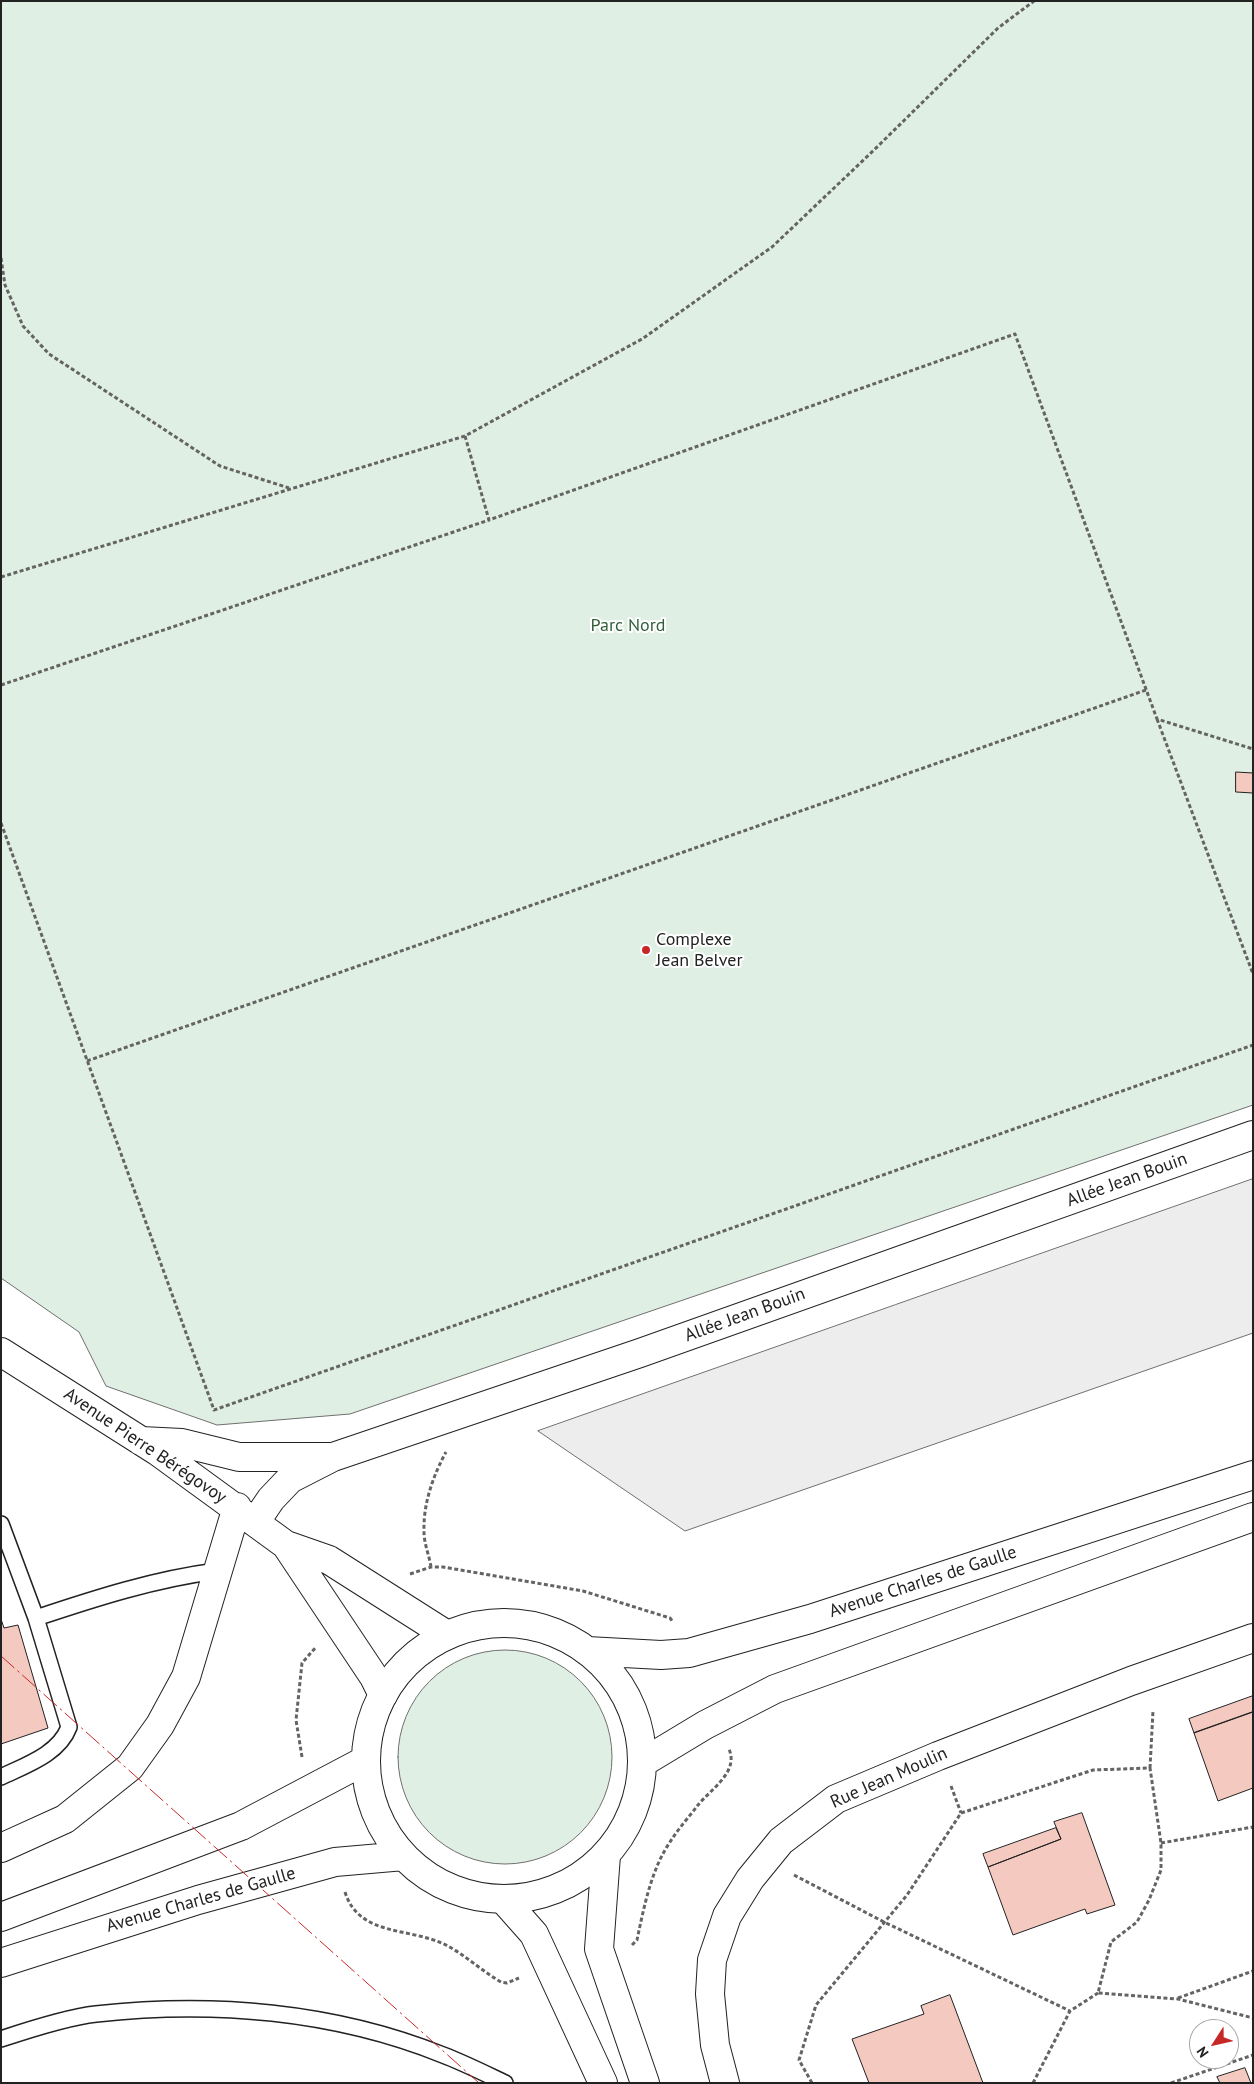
<!DOCTYPE html>
<meta charset="utf-8">
<style>
body{margin:0}
#map{position:relative;width:1254px;height:2084px;overflow:hidden;background:#fff;font-family:"PT Sans",sans-serif}
canvas{display:block}
.frame{position:absolute;inset:0;border:2px solid #222;pointer-events:none}
.north{position:absolute;left:1189px;top:2019px;width:50px;height:50px;box-sizing:border-box;background:#fff;border:1px solid #a7a7a7;border-radius:50%;rotate:235deg;font-size:14px;font-weight:700;line-height:20px;text-align:center;color:#222}
.north::after{content:'';display:block;margin:auto;width:18px;height:22px;background:#c62828;clip-path:polygon(50% 0,100% 100%,50% 72%,0 100%)}
</style>
<div id="map">
<canvas width="1254" height="2084"></canvas>
<div class="frame"></div>
<div class="north">N</div>
</div>
<script>
const ctx = document.querySelector('canvas').getContext('2d');
ctx.lineJoin = 'round';
function paint(path, color) { ctx.fillStyle = color; ctx.fill(path, 'evenodd'); }
function strokePath(path, color, width, dash) { ctx.strokeStyle = color; ctx.lineWidth = width; ctx.lineCap = dash ? 'butt' : 'round'; ctx.setLineDash(dash || []); ctx.stroke(path); }
function label(font, color, halo, rows, align = 'center') {
  ctx.font = font + ' "PT Sans",sans-serif'; ctx.lineWidth = 4; ctx.setLineDash([]); ctx.textBaseline = 'middle'; ctx.strokeStyle = halo; ctx.fillStyle = color; for (const [text, x, y, turn = 0] of rows) {
    ctx.save(); ctx.translate(x, y); ctx.rotate((+turn || 0) * Math.PI / 180); ctx.textAlign = isNaN(turn) ? turn : align; if (halo) ctx.strokeText(text, 0, 0); ctx.fillText(text, 0, 0); ctx.restore();
  }
}
const green = new Path2D(`
 M1 1H1253V1105L350 1414 217 1425 106 1386 79 1332 1 1278Z
 M398 1757a107 107 0 1 1 214 0a107 107 0 1 1-214 0Z`);
paint(green, '#e0efe3');
strokePath(green, '#6f6f6f', 1);
const parking = new Path2D(`
 M1253 1179V1333L685 1531 538 1431Z`);
paint(parking, '#ededed');
strokePath(parking, '#6f6f6f', 1);
const building = new Path2D(`
 M1236 772 1253 773V793L1236 792Z
 M1 1619 4 1628 18 1625 48 1728 1 1744Z
 M1253 1696V1712L1194 1733 1189 1719Z
 M1253 1712V1788L1218 1801 1194 1733Z
 M1082 1813 1115 1905 1087 1914 1085 1909 1013 1935 988 1867 1061 1839 1054 1822Z
 M1056 1828 1061 1839 988 1867 983 1854Z
 M950 1995 983 2083H869L852 2039 924 2014 921 2006Z
 M1245 2068 1251 2083H1220L1217 2077Z`);
paint(building, '#f3c9c0');
strokePath(building, '#222', 1);
const service = new Path2D(`
 M1 1524 36 1618C96 1598 155 1579 217 1571
 M1 1777C26 1765 59 1754 69 1727L36 1618
 M1 2039C28 2030 68 2017 96 2014 212 2001 334 2011 443 2055 464 2063 484 2073 505 2083`);
const minor = new Path2D(`
 M1 1352 157 1451 286 1545 329 1560 447 1635
 M141 1441 182 1443 239 1457H329
 M256 1521 271 1499 290 1479 333 1457 640 1353 1253 1135
 M286 1545 374 1677 383 1695
 M1 1848 65 1819 130 1767 160 1725 186 1677 237 1507
 M725 2083 715 2045 710 1994 712 1960 727 1916 750 1879 781 1841 836 1799 938 1756 1131 1681 1253 1638`);
const secondary = new Path2D(`
 M606 1855 599 1949 645 2083
 M503 1899 534 1934 603 2083`);
const primary = new Path2D(`
 M366 1761a138 138 0 1 1 276 0a138 138 0 1 1-276 0Z
 M587 1651 661 1655 689 1653 810 1619 1253 1475
 M642 1763 705 1725 775 1689 1253 1517
 M1 1917 241 1826 366 1760
 M1 1963 198 1900 335 1862 404 1856`);
strokePath(service, '#222', 18);
strokePath(minor, '#222', 30);
strokePath(secondary, '#222', 30);
strokePath(primary, '#222', 30);
strokePath(new Path2D(`
 M1 258 5 285 23 326 49 354 220 466 289 488
 M465 436 489 520 1015 334 1157 719 1253 749
 M1 577 465 436 642 339 772 247 874 150 998 28 1034 1
 M1 685 489 520
 M1157 719 1253 974
 M1 823 214 1410 1253 1045
 M87 1061 1146 690
 M431 1567C429 1555 424 1543 424 1532 423 1504 433 1476 446 1452
 M410 1574 431 1567H443L583 1591 670 1618 673 1622
 M302 1757 296 1720 302 1663 316 1647
 M1150 1768 1153 1711
 M951 1786 961 1813
 M1161 1843 1253 1827
 M794 1875 884 1922 1070 2011
 M345 1892C359 1937 410 1927 446 1945 465 1955 482 1971 501 1982L507 1983 519 1978
 M632 1945 637 1940C644 1907 651 1870 670 1842 678 1829 689 1817 698 1805 711 1789 739 1772 729 1749
 M1178 1998 1253 1971
 M812 2083 799 2060 816 2005 907 1895 961 1813 1093 1770 1150 1768 1161 1843V1870L1149 1900 1137 1922 1111 1942 1098 1993 1178 1999 1253 2018
 M1033 2083 1070 2011 1098 1993
 M1171 2083 1253 2055`), '#646464', 3, [4, 2.5]);
strokePath(service, '#fff', 15);
strokePath(minor, '#fff', 28);
strokePath(secondary, '#fff', 28);
strokePath(primary, '#fff', 28);
strokePath(new Path2D(`
 M1 1656 479 2083`), '#c62828', 1, [18, 4, 2.5, 4]);
for (const [x, y, r, color] of [
 [646,950,5,"#c62828"]
]) { const dot = new Path2D(); dot.arc(x, y, r, 0, 2 * Math.PI); ctx.fillStyle = color; ctx.fill(dot); strokePath(dot, '#fff', 2); }
label('18px', '#2f5e38', '#fff', [
 ["Parc Nord",628,626]
]);
label('18px', '#222', '#fff', [
 ["Complexe",656,940],
 ["Jean Belver",656,961]
], 'left');
label('18px', '#222', '#fff', [
 ["Allée Jean Bouin",1127,1180,-20],
 ["Allée Jean Bouin",745,1315,-20],
 ["Avenue Pierre Bérégovoy",145,1446,34],
 ["Avenue Charles de Gaulle",923,1582,-18],
 ["Rue Jean Moulin",889,1778,-24],
 ["Avenue Charles de Gaulle",201,1900,-16]
]);
</script>
